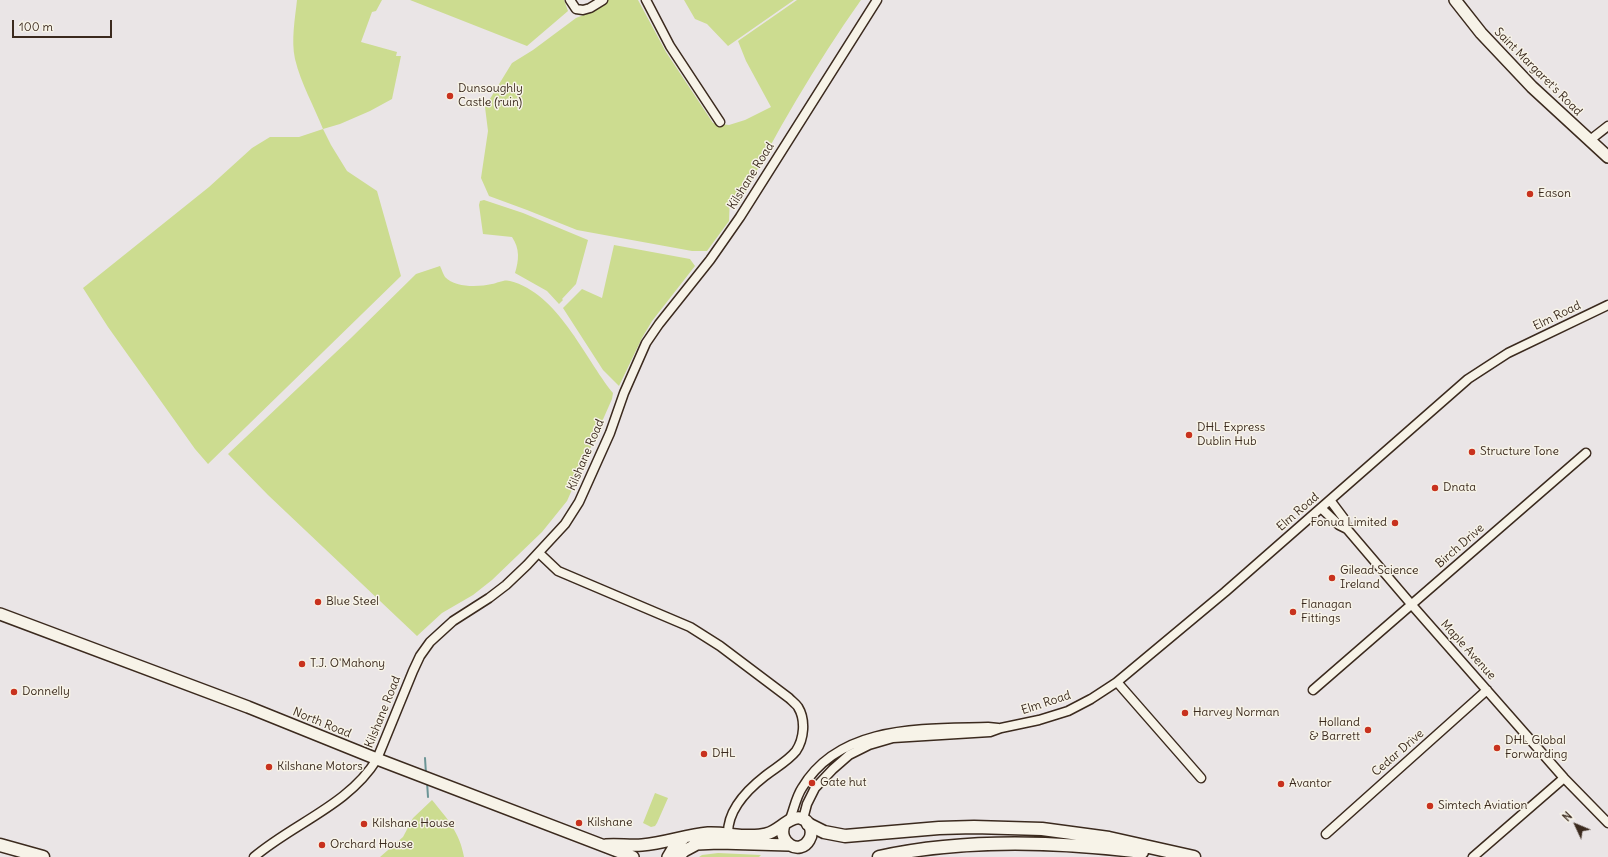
<!DOCTYPE html>
<style>
body{margin:0}
#map{position:relative;width:1608px;height:857px;overflow:hidden;background:#eae5e6;font-family:Delius,sans-serif}
canvas{display:block}
.north{position:absolute;left:1556px;top:805px;width:40px;height:40px;-webkit-text-stroke:3px #f7f3e8;paint-order:stroke;rotate:314deg;font-size:11px;font-weight:700;line-height:16px;text-align:center;color:#3b2a1e}
.north::after{content:'';display:block;margin:auto;width:14px;height:18px;background:#3b2a1e;clip-path:polygon(50% 0,100% 100%,50% 72%,0 100%)}
.scale{position:absolute;left:12px;top:20px;width:100px;height:18px;box-sizing:border-box;border:2px solid #3b2a1e;border-top:0;padding-left:5px;font-size:12px;line-height:14px;white-space:nowrap;color:#3b2a1e;-webkit-text-stroke:3px #f7f3e8;paint-order:stroke}
</style>
<div id="map">
<canvas width="1608" height="857"></canvas>
<div class="north">N</div>
<div class="scale">100 m</div>
</div>
<script>
const ctx = document.querySelector('canvas').getContext('2d');
ctx.lineJoin = 'round';
function paint(path, color) { ctx.fillStyle = color; ctx.fill(path, 'evenodd'); }
function strokePath(path, color, width, dash) { ctx.strokeStyle = color; ctx.lineWidth = width; ctx.lineCap = dash ? 'butt' : 'round'; ctx.setLineDash(dash || []); ctx.stroke(path); }
function label(font, color, halo, rows, align = 'center') {
  ctx.font = font + ' Delius,sans-serif'; ctx.lineWidth = 3; ctx.setLineDash([]); ctx.textBaseline = 'middle'; ctx.strokeStyle = halo; ctx.fillStyle = color; for (const [text, x, y, turn = 0] of rows) {
    ctx.save(); ctx.translate(x, y); ctx.rotate((+turn || 0) * Math.PI / 180); ctx.textAlign = isNaN(turn) ? turn : align; if (halo) ctx.strokeText(text, 0, 0); ctx.fillText(text, 0, 0); ctx.restore();
  }
}
paint(new Path2D(`
 M297 0H382L376 11 372 12 361 42 397 52 396 56H401L392 99 370 111 340 124 323 129 331 145 347 171 377 191 401 276 208 464 195 449 108 327 83 288 209 187 252 148 270 137H299L323 129C314 106 301 84 295 59 291 40 295 19 297 0Z
 M410 0H564L568 11 527 46Z
 M608 0H638L666 52 713 123 729 125 745 120 771 107 746 61 738 41 797 0H861C815 65 775 134 739 205L730 195 729 221 707 251H692L577 230 527 210 489 196 481 178 488 131 485 107 512 63 533 50 576 18 586 14Z
 M684 0H794L728 46 707 24 695 19Z
 M484 200 523 213 588 240 576 284 562 299 563 300 559 304 547 291 515 273C519 260 520 249 512 237L483 234 479 205 480 201Z
 M614 245 690 259 695 266 652 321 642 338 619 386 603 370 563 308 582 289 602 298Z
 M440 266C442 270 443 274 445 277 455 288 479 287 492 284 497 283 505 279 510 281 558 293 584 357 613 393L612 399 567 501 542 532 492 580 473 595 442 613 417 636 268 495 228 454 351 338 416 274Z
 M655 793 668 798 657 823 655 826 651 827 643 823Z
 M432 800C447 818 460 833 464 857H380L403 837 413 818Z
 M718 853 761 855 759 857H699L702 855Z`), '#ccdc90');
strokePath(new Path2D(`
 M425 758 426 774
 M427 782 428 797`), '#6b9596', 2);
const minor = new Path2D(`
 M570 0 576 9 583 10 590 8 603 0
 M646 0 670 46 720 122
 M1590 140 1608 126
 M1330 500 1345 520 1347 529
 M1321 508 1339 525 1347 529 1411 604 1564 778 1608 823
 M539 553 558 571 690 627 720 646 789 698C792 701 796 704 798 707 806 720 804 739 796 751 788 761 775 768 765 776 747 790 728 809 728 833
 M1117 682 1201 778
 M1313 690 1586 453
 M790 819C794 809 796 797 802 788 840 724 924 729 988 727L998 728
 M803 819 807 804 815 788 833 769 849 755 869 745 893 738 990 732 1001 728 1039 720 1068 711 1091 699 1117 682 1225 592 1468 379 1508 353 1608 305
 M1326 834 1487 690
 M254 857C294 823 349 805 377 759L413 671 420 656 430 642 453 621 489 598 506 585 527 565 565 524 579 502 610 433 624 393 646 343 659 324 710 260 740 217 877 0
 M1473 857 1564 778`);
const major = new Path2D(`
 M1455 0 1481 33 1532 87 1608 157
 M0 614 248 707 377 759 633 857
 M606 845C618 844 630 846 642 845 665 843 686 835 708 833 727 832 747 839 766 834 778 832 789 816 800 818 810 820 814 832 809 840 800 856 777 843 784 825
 M668 857 674 847 684 838
 M678 857 684 851 697 844 719 843 789 845`);
const highway = new Path2D(`
 M808 824 824 832 845 836 939 828 974 827 1042 829 1109 838 1194 857
 M0 845 43 857
 M879 857C965 838 1055 841 1142 852`);
strokePath(minor, '#3b2a1e', 11);
strokePath(major, '#3b2a1e', 14);
strokePath(highway, '#3b2a1e', 15);
strokePath(minor, '#f7f3e8', 8);
strokePath(major, '#f7f3e8', 11);
strokePath(highway, '#f7f3e8', 12);
for (const [x, y, r, color] of [
 [450,96,4,"#c8321e"],
 [1530,194,4,"#c8321e"],
 [1189,435,4,"#c8321e"],
 [1472,452,4,"#c8321e"],
 [1435,488,4,"#c8321e"],
 [1395,523,4,"#c8321e"],
 [1332,578,4,"#c8321e"],
 [318,602,4,"#c8321e"],
 [1293,612,4,"#c8321e"],
 [302,664,4,"#c8321e"],
 [14,692,4,"#c8321e"],
 [1185,713,4,"#c8321e"],
 [1368,730,4,"#c8321e"],
 [1497,748,4,"#c8321e"],
 [704,754,4,"#c8321e"],
 [269,767,4,"#c8321e"],
 [812,783,4,"#c8321e"],
 [1281,784,4,"#c8321e"],
 [1430,806,4,"#c8321e"],
 [579,823,4,"#c8321e"],
 [364,824,4,"#c8321e"],
 [322,845,4,"#c8321e"]
]) { const dot = new Path2D(); dot.arc(x, y, r, 0, 2 * Math.PI); ctx.fillStyle = color; ctx.fill(dot); strokePath(dot, '#f7f3e8', 1.5); }
label('12px', '#3b2a1e', '#f7f3e8', [
 ["Saint Margaret's Road",1538,72,45],
 ["Kilshane Road",751,176,-58],
 ["Elm Road",1557,316,-26],
 ["Kilshane Road",586,455,-67],
 ["Elm Road",1298,512,-41],
 ["Birch Drive",1460,546,-41],
 ["Maple Avenue",1468,650,48],
 ["Elm Road",1046,703,-18],
 ["Kilshane Road",383,712,-68],
 ["North Road",322,723,22],
 ["Cedar Drive",1398,753,-41]
]);
label('12px', '#3b2a1e', '#f7f3e8', [
 ["Dunsoughly",458,89],
 ["Castle (ruin)",458,103],
 ["Eason",1538,194],
 ["DHL Express",1197,428],
 ["Dublin Hub",1197,442],
 ["Structure Tone",1480,452],
 ["Dnata",1443,488],
 ["Fonua Limited",1387,523,"right"],
 ["Gilead Science",1340,571],
 ["Ireland",1340,585],
 ["Blue Steel",326,602],
 ["Flanagan",1301,605],
 ["Fittings",1301,619],
 ["T.J. O'Mahony",310,664],
 ["Donnelly",22,692],
 ["Harvey Norman",1193,713],
 ["Holland",1360,723,"right"],
 ["& Barrett",1360,737,"right"],
 ["DHL Global",1505,741],
 ["Forwarding",1505,755],
 ["DHL",712,754],
 ["Kilshane Motors",277,767],
 ["Gate hut",820,783],
 ["Avantor",1289,784],
 ["Simtech Aviation",1438,806],
 ["Kilshane",587,823],
 ["Kilshane House",372,824],
 ["Orchard House",330,845]
], 'left');
</script>
